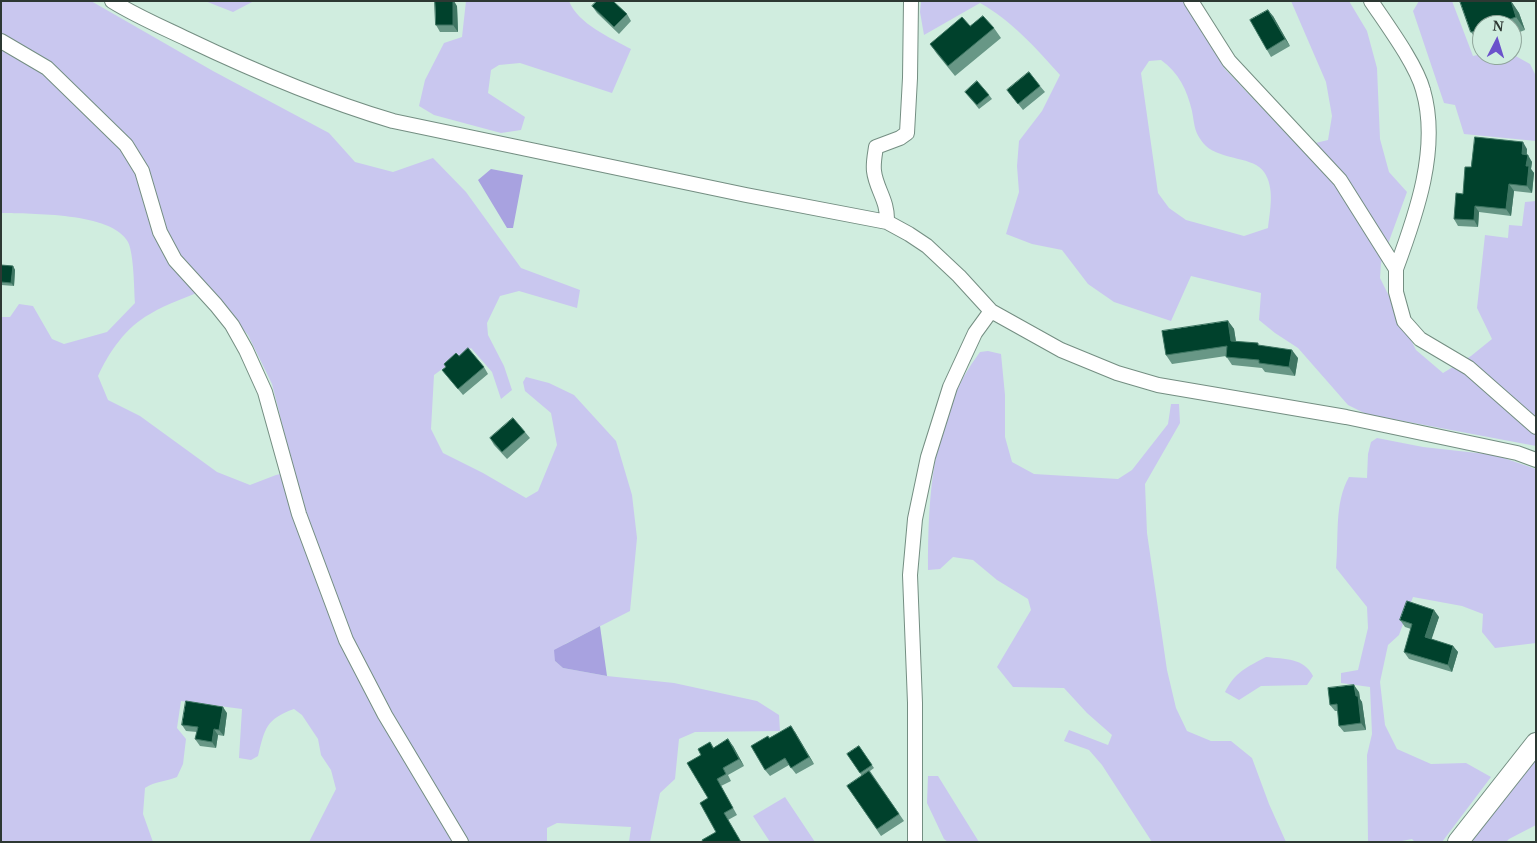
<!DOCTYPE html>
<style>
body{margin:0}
#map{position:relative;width:1537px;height:843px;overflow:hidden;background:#d0eddf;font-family:"Noto Serif",serif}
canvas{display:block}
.frame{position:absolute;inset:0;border:2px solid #2d3833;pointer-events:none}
.north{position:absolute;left:1472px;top:15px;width:50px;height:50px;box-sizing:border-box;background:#d0eddf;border:1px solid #8fa59a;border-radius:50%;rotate:5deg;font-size:14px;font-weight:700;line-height:20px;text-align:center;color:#2d3833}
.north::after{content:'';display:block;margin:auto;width:18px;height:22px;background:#6b52cb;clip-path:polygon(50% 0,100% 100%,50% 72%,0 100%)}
</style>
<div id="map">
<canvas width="1537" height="843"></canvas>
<div class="frame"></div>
<div class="north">N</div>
</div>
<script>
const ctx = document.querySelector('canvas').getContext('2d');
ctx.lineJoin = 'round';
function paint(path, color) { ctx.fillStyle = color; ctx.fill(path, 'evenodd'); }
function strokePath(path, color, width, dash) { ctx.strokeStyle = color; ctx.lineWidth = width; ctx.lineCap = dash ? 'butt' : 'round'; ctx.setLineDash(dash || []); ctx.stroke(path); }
paint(new Path2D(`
 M1 1H91L213 71 329 133 355 162 393 172 433 158 466 192 521 268 580 290 577 308 519 291 500 296 487 323 488 335 504 366 512 390 501 399 492 372 471 348 434 375 431 429 443 453 483 473 526 498 538 491 557 445 551 413 525 391 523 382 526 377 549 383 574 395 616 441 632 495 637 538 630 611 565 644 555 661 563 668 607 676 674 683 757 701 779 715 780 731 695 732 679 739 675 779 660 793 650 842H629L631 827 557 823 547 828V842H309L336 789 331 770 321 755 318 739 302 715 294 709C266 719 265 728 258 756L251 760 239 758 242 709 181 701 177 728 186 739 183 764 177 777C166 782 155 781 145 788L143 814 153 842H1V317H10L19 304 33 306 52 339 64 344 107 332 135 303C134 289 134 254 128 242 112 212 31 214 1 213ZM208 288 248 335 272 384 294 471 276 475 250 485 217 472 140 416 108 400 98 376C109 352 126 327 150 314 168 303 189 297 208 288Z
 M205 1H254L233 12Z
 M466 1H569C578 24 611 38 631 49L612 93 520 63 499 65 491 70 488 93 525 117 521 130 501 133 434 115 419 106 425 80 444 43 462 37Z
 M921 1H1184L1225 69 1299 147 1328 140 1332 116 1326 82 1291 1H1349L1367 31 1377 68 1380 139 1389 172 1407 192 1381 263 1380 278 1416 350 1443 373 1471 356 1492 339 1477 308 1485 235 1508 238 1509 225 1522 226 1525 202 1536 201V446L1366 414 1348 405 1298 348 1275 333 1259 320 1261 293 1191 276 1171 321 1114 302 1088 284 1062 250 1032 244 1006 234 1019 192 1017 166 1019 141 1042 111 1060 75C1037 49 1011 20 980 3L924 35 920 12ZM1161 60C1179 73 1187 90 1192 111 1195 127 1194 133 1206 146 1221 160 1255 157 1264 172 1275 188 1270 210 1268 228L1244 236 1186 220 1169 208 1158 193 1141 73 1149 61Z
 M1419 1H1452L1473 56 1482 54 1512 55V54L1530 64 1536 76V141L1464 134 1455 105 1444 103 1413 11Z
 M988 351 1001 354 1005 395V437L1012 462 1034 474 1118 479 1132 470 1168 424 1171 404H1179L1180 423 1145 484 1147 533 1167 670 1176 708 1187 731 1211 741H1231L1252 758 1269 804 1286 842H1152L1102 765 1089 750 1064 741 1069 730 1108 745 1112 735 1087 713 1064 688 1013 687 997 667 1031 610 1028 599 997 580 973 560 953 557 940 569 928 570C928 494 932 415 980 352Z
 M1377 438 1423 447 1495 455 1536 469V643L1495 648 1482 632 1483 614 1462 606 1413 597 1399 635 1388 645 1380 682 1385 725 1397 749 1431 764 1466 763 1491 777 1442 842H1415L1412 839 1397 842H1368L1367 755 1372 734 1370 687 1341 683V673L1358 670 1368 628 1367 607 1336 568C1339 538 1334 503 1349 477L1367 478 1368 454 1371 442Z
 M1266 657C1285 659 1304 658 1313 676L1307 685 1261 686 1239 700 1225 692C1235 672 1247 667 1266 657Z
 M1536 758V825L1509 839 1506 842H1471Z
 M928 776H938L979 842H948L944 839 927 803Z
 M785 797 815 842H770L753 816Z`), '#c9c7ef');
paint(new Path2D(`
 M491 169 523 175 513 228H507L478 180Z
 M600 626 607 676 563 668 555 661 554 650Z`), '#a8a2e0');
const street = new Path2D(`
 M112 1C136 16 162 27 187 39 254 71 322 100 393 121L746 195 887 222 909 234 927 246 959 276 991 311 1061 350 1117 373 1158 385 1346 417 1517 453 1536 460
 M1191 1 1229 61 1340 180 1396 269V292L1404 321 1420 339 1469 368 1536 427
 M1371 1C1387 25 1416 64 1423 90 1440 148 1416 215 1396 269
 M1 41 47 68 126 145 142 171 160 232 175 260 216 305 232 325 246 350 265 392 299 514 346 640 385 715 461 842
 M887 222C888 200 876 189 874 171 873 163 875 154 876 147L900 138 907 133 910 78 911 1
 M915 842V703L910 575 915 519 928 457 950 387 975 333 991 311`);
const secondary = new Path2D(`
 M1458 842 1536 743`);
strokePath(street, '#748e82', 16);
strokePath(secondary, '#748e82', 22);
strokePath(street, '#fff', 14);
strokePath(secondary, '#fff', 20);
paint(new Path2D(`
 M1460 1H1511L1519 13 1525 30 1512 35V25H1482V44L1480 45 1471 32Z
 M457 6 458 32H440L436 25Z
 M592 6 627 14 631 21 619 34 597 13Z
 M1273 16 1290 46 1271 57 1267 50Z
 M970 26 994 28 1001 38 955 76 937 54 930 44Z
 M1040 86 1045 92 1023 110 1007 90Z
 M965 92 989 95 992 99 979 109Z
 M1527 149V155L1532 162 1531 169 1534 173 1532 193 1514 191 1511 216 1479 212 1478 227 1458 226 1454 219 1463 194 1471 167Z
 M1 265 13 266 15 270 14 286 1 285Z
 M1228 321 1234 329 1236 341 1298 358 1295 376 1265 372 1262 368 1232 365 1226 356 1172 364 1166 355Z
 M459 356 484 367 488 374 463 395 442 370Z
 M525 432 530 438 507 459 494 445 490 438Z
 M1439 617 1431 639 1453 646 1458 652 1452 672 1409 659 1404 652 1411 629 1405 627 1400 620Z
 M1359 692 1360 699 1362 702 1366 730 1344 732 1339 726 1338 711H1335L1330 705Z
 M227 713 224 736 218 735 216 748 200 746 195 739 197 732 186 731 182 725Z
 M795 732 814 764 796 774 789 765 770 776 765 770 769 738Z
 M710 742 714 748 733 746 744 766 728 775 731 781 721 786 737 815 728 820 716 832 708 798 701 755Z
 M859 746 874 768 870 771 904 821 881 836 847 786 862 776 847 754Z`), '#689786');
paint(new Path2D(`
 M453 1H454L457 6 458 32 453 25Z
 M1507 1H1511L1519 13 1525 30 1516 17Z
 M1268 10 1273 16 1290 46 1285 39Z
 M1523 142 1527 149 1526 161 1522 154Z
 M1528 155 1532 162 1531 169 1534 173 1532 193 1527 186 1526 166Z
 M1509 184 1514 191 1511 216 1506 209Z
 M1475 206 1479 212 1478 227 1474 220Z
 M13 266 15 270 14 286 11 283Z
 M1228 321 1234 329 1237 349 1231 341Z
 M1292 350 1298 358 1295 376 1289 367Z
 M1434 610 1439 617 1430 644 1425 637Z
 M1453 646 1458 652 1452 672 1448 665Z
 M1354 685 1359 692 1360 699 1362 702 1366 730 1361 723Z
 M223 707 227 713 224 736 219 730Z
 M791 726 795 732 814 764 809 757Z
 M214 729 218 735 216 748 212 742Z
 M728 739 733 746 744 766 739 759Z`), '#3e7562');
const building = new Path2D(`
 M435 1H453V25H436Z
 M597 1H613L627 14 614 27 592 6Z
 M1460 1H1511L1516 17 1493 25H1482V29L1471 32Z
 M1268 10 1285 39 1267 50 1250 20Z
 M983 16 994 28 948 66 930 44 962 17 970 26Z
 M1029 72 1040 86 1018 104 1007 90Z
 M977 81 989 95 977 105 965 92Z
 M1475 137 1523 142 1522 154 1528 155 1526 166H1529L1527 186 1509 184 1506 209 1475 206 1474 220 1454 219 1456 193 1463 194 1465 167H1471Z
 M1 265 13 266 11 283 1 282Z
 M1228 321 1231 341 1258 343V345L1292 350 1289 367 1259 363V360L1226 357 1227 346 1166 355 1162 331Z
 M468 348 484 367 458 389 442 370 446 367 444 364 456 353 459 356Z
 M513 418 525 432 502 452 490 438Z
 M1407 601 1434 610 1425 637 1453 646 1448 665 1404 652 1412 624 1400 620Z
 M1354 685 1356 696H1358L1361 723 1339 726 1337 704 1330 705 1328 688Z
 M186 701 223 707 219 730 214 729 212 742 195 739 198 727 182 725Z
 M791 726 809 757 791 768 785 758 765 770 751 746 768 736 769 738Z
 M728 739 739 759 723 768 726 774 717 779 733 808 724 813 741 842H703L702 840 716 832 700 803 708 798 687 763 701 755 698 749 710 742 713 748Z
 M859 746 872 765 860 773 847 754Z
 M869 771 899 814 877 829 847 786Z`);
paint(building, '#00412c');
strokePath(building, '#3e7562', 1);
</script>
